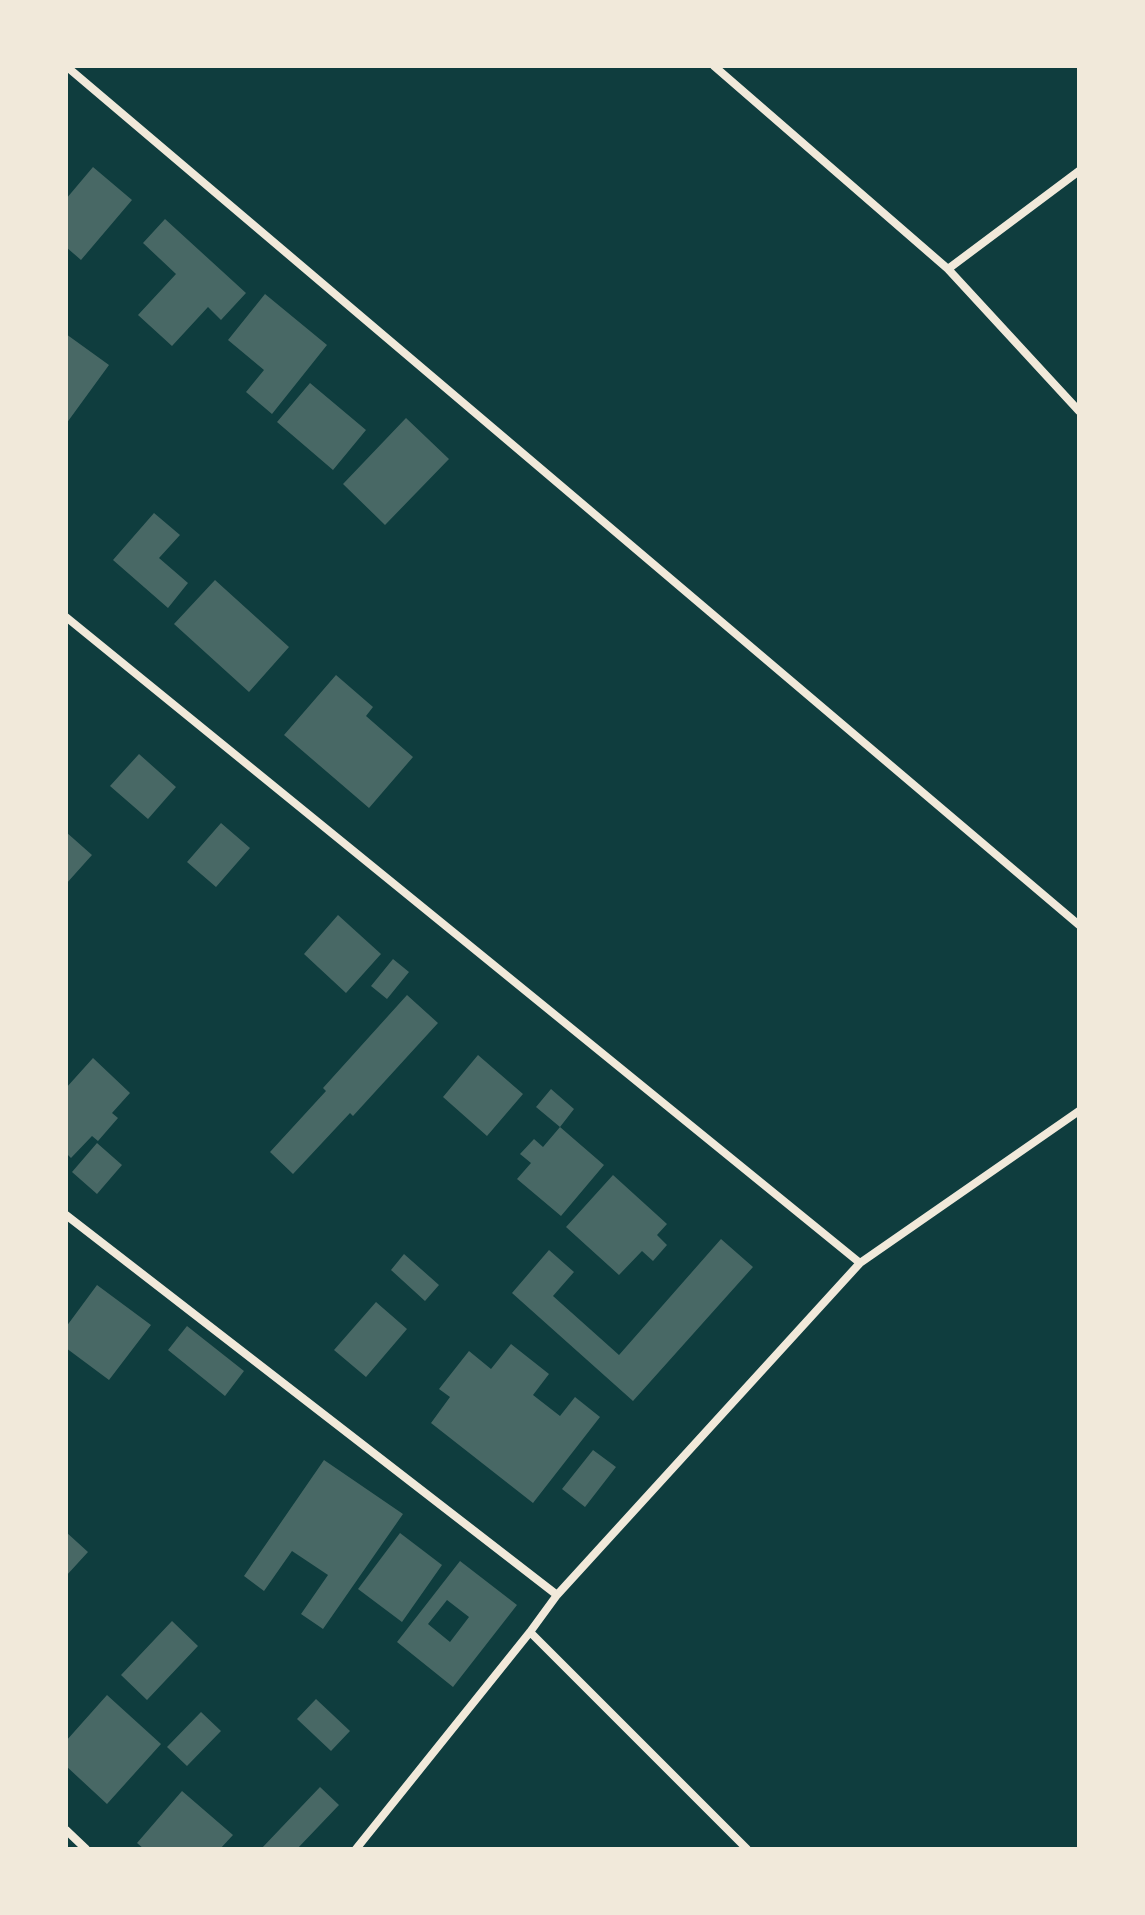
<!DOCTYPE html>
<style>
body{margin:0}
#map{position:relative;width:1145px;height:1915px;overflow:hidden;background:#0f3d3e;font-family:"Source Sans 3",sans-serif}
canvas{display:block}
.frame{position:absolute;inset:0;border:68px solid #f1e9da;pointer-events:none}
</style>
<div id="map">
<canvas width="1145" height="1915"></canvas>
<div class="frame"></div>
</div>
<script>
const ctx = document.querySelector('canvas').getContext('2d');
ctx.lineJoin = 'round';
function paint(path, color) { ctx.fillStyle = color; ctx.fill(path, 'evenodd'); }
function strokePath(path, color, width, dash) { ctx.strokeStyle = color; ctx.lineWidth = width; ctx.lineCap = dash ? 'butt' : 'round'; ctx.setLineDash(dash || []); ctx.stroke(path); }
paint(new Path2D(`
 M93 167 132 200 81 260 66 247V199Z
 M165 219 246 293 221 320 208 307 172 346 138 315 176 274 143 243Z
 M265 294 327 345 272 414 246 392 264 370 228 340Z
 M66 334 109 365 66 424Z
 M310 383 366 430 333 470 277 422Z
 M406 418 449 459 385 525 343 484Z
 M154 513 180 535 159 558 188 583 168 608 113 560Z
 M215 580 289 647 249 692 174 624Z
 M336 675 373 707 366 716 413 757 369 808 284 735Z
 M139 754 176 787 148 819 110 786Z
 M221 823 250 848 216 887 187 862Z
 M66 832 92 855 66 884Z
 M338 915 381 954 346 993 304 954Z
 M393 959 409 972 387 999 371 986Z
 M407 995 438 1023 353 1116 350 1113 293 1174 270 1152 326 1091 323 1088Z
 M478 1055 523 1094 487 1136 443 1097Z
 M93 1058 130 1093 112 1113 118 1118 98 1141 92 1136 71 1158 66 1153V1088Z
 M551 1089 574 1109 560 1127 536 1107Z
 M560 1127 604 1165 561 1216 517 1179 531 1163 520 1154 534 1139 543 1147Z
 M97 1143 122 1165 97 1194 72 1172Z
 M613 1175 667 1224 657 1235 667 1245 653 1261 642 1251 619 1275 566 1227Z
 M721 1239 753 1267 633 1401 512 1293 549 1250 574 1272 553 1296 619 1355Z
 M404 1254 439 1285 425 1301 391 1270Z
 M97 1285 151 1325 109 1380 66 1348V1327Z
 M376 1302 407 1329 366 1377 334 1350Z
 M187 1326 244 1371 225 1396 168 1350Z
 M511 1344 549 1374 533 1395 560 1416 575 1397 600 1417 533 1503 431 1423 450 1397 439 1389 469 1351 491 1369Z
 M593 1450 616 1467 585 1507 562 1489Z
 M324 1460 403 1514 323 1629 301 1614 328 1575 292 1551 264 1591 244 1576Z
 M66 1532 88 1552 66 1576Z
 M400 1533 442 1565 402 1622 358 1589Z
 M460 1561 517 1605 453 1687 397 1642ZM447 1600 469 1617 450 1642 428 1624Z
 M172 1621 198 1646 147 1700 121 1675Z
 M107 1695 161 1744 107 1804 66 1766V1741Z
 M316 1699 350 1731 331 1751 297 1719Z
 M201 1712 221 1731 187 1766 167 1747Z
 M320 1787 339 1805 297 1849H261Z
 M182 1791 233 1835 220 1849H144L137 1843Z`), '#486865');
strokePath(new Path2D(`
 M66 66 1079 925
 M714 66 948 269 1079 411
 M948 269 1079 171
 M66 617 860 1263
 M66 1215 557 1595
 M530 1632 747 1849
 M66 1830 86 1849
 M356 1849 530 1632 557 1595 860 1263 1079 1111`), '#f1e9da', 8);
</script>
